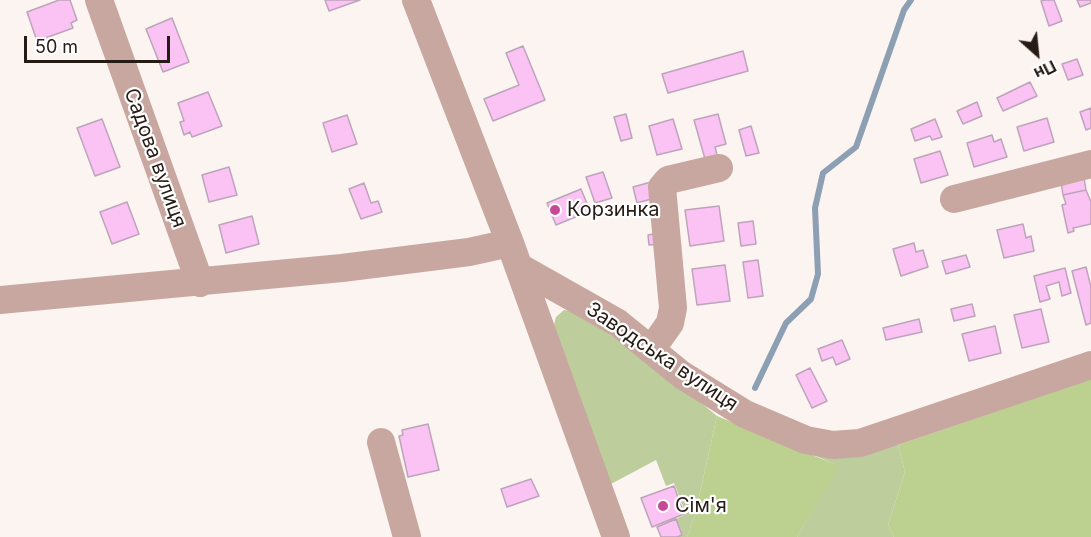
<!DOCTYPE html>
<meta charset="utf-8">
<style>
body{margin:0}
#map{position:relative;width:1091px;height:537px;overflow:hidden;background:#fbf4f1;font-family:Inter,sans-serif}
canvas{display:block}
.north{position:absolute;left:1007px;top:24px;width:60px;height:60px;-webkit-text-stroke:4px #fff;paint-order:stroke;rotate:153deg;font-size:16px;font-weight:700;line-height:24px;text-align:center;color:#271b15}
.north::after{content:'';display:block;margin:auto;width:21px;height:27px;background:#271b15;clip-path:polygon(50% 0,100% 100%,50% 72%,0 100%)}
.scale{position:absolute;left:24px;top:36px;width:146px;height:27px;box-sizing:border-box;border:3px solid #271b15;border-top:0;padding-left:8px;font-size:18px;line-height:21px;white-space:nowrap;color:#271b15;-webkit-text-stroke:4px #fff;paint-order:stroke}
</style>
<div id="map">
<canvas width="1091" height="537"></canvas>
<div class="north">Пн</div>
<div class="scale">50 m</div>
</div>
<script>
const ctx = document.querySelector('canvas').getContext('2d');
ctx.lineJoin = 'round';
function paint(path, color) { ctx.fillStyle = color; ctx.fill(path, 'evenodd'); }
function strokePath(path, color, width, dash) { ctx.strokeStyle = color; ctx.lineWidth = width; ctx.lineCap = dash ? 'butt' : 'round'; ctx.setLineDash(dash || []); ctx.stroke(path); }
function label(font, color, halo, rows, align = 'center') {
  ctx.font = font + ' Inter,sans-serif'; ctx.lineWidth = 4.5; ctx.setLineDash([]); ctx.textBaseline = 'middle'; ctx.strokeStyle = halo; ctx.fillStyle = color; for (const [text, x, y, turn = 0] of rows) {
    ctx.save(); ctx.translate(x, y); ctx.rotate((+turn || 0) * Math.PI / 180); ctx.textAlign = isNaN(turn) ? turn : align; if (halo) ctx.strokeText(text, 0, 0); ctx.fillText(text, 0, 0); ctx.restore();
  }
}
paint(new Path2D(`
 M564 310 581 313 689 393 717 416 695 515 687 537H677L676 519 686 514 674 483 666 486 656 460 611 484 554 325 556 317Z
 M898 445 905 472 888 525 894 537H797L838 466 803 450 845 456Z`), '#bdcd9b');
paint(new Path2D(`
 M1091 379V537H894L888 525 905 472 898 445Z
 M717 416 839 466 797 537H687L695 515Z`), '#bcd090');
strokePath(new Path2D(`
 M755 388 786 323 811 299 818 274 815 208 823 173 856 147 904 10 911 0`), '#8d9fb2', 6);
const building = new Path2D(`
 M59 0H70L77 20 71 23 73 28 37 41 27 12Z
 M325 0H360L329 11Z
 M1045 0H1054L1062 21 1049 26 1041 1Z
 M1077 0H1091V3L1080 7Z
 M172 18 189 62 163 72 146 29Z
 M523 46 545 100 493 121 484 99 519 85 506 53Z
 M743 51 748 71 668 93 662 74Z
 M1077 59 1083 75 1068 80 1062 64Z
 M1030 82 1037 96 1003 111 997 98Z
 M208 92 222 126 192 137 190 132 184 135 180 122 184 121 178 103Z
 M977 102 982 116 963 124 957 111Z
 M1091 108V128L1086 130 1080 112Z
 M626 114 632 138 621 141 614 117Z
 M718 114 726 144 715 147 717 155 705 159 694 120Z
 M347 115 357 144 332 152 323 123Z
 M1047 118 1054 142 1024 151 1017 127Z
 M102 119 120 167 95 176 77 128Z
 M673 119 682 149 657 155 649 126Z
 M935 119 942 137 932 140 930 136 915 141 911 129Z
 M751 126 759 153 746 156 739 130Z
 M992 135 994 142 1001 139 1007 157 974 167 967 143Z
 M940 151 948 175 921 183 914 159Z
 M229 167 237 195 209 202 202 175Z
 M603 172 612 198 595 203 586 177Z
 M1084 178 1086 190 1063 195 1061 182Z
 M651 182 655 198 637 203 633 187Z
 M364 183 371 203 378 201 382 212 361 219 349 189Z
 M581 189 590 211 556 225 547 203Z
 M1086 190 1091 202V224L1073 228 1074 231 1068 233 1062 205 1066 204 1063 195Z
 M127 202 139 234 112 244 100 212Z
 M719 206 724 241 690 246 685 210Z
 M252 216 259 244 226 253 219 225Z
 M753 221 756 244 741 246 738 223Z
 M1023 224 1026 238 1031 236 1034 251 1004 258 997 230Z
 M659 233 660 244 649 245 648 235Z
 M914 243 916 252 923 250 928 267 901 276 893 249Z
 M966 255 970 267 946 274 942 261Z
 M758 260 763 296 748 298 743 262Z
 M725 265 730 301 697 305 692 269Z
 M1086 267 1091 287V323L1086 325 1072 271Z
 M1065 268 1071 293 1062 296 1059 282 1046 286 1050 299 1040 302 1034 276Z
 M972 304 975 316 954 321 951 309Z
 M1041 309 1049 342 1022 348 1014 315Z
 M919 319 922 332 886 340 883 328Z
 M995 326 1001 353 969 361 962 334Z
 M842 340 850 359 836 365 833 357 822 361 818 349Z
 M810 368 827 401 812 408 796 375Z
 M428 424 439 470 408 477 399 436 403 435 402 430Z
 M531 479 539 496 507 507 501 489Z
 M674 486 684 514 652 527 641 498Z
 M676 519 682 535 677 537H661L657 527Z`);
paint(building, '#fac3f3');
strokePath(building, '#bea4bb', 1.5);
strokePath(new Path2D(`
 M99 0 200 283
 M416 0 510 243 616 537
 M954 199 1091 164
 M519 267 618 323 682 375 745 414 806 440 833 445 860 443 1091 365
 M0 300 342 268 469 252 510 243
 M651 350 670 323 673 308 662 187 668 180 719 168
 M381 442 407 537`), '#c7a79f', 28);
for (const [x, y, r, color] of [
 [555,210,6,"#c74895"],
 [663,506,6,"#c74895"]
]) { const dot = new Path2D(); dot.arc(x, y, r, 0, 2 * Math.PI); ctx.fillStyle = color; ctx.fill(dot); strokePath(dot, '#fff', 2); }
label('20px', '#271b15', '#fff', [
 ["Садова вулиця",155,158,70],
 ["Заводська вулиця",662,357,34]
]);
label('20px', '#271b15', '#fff', [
 ["Корзинка",567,210],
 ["Сім'я",675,506]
], 'left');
</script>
